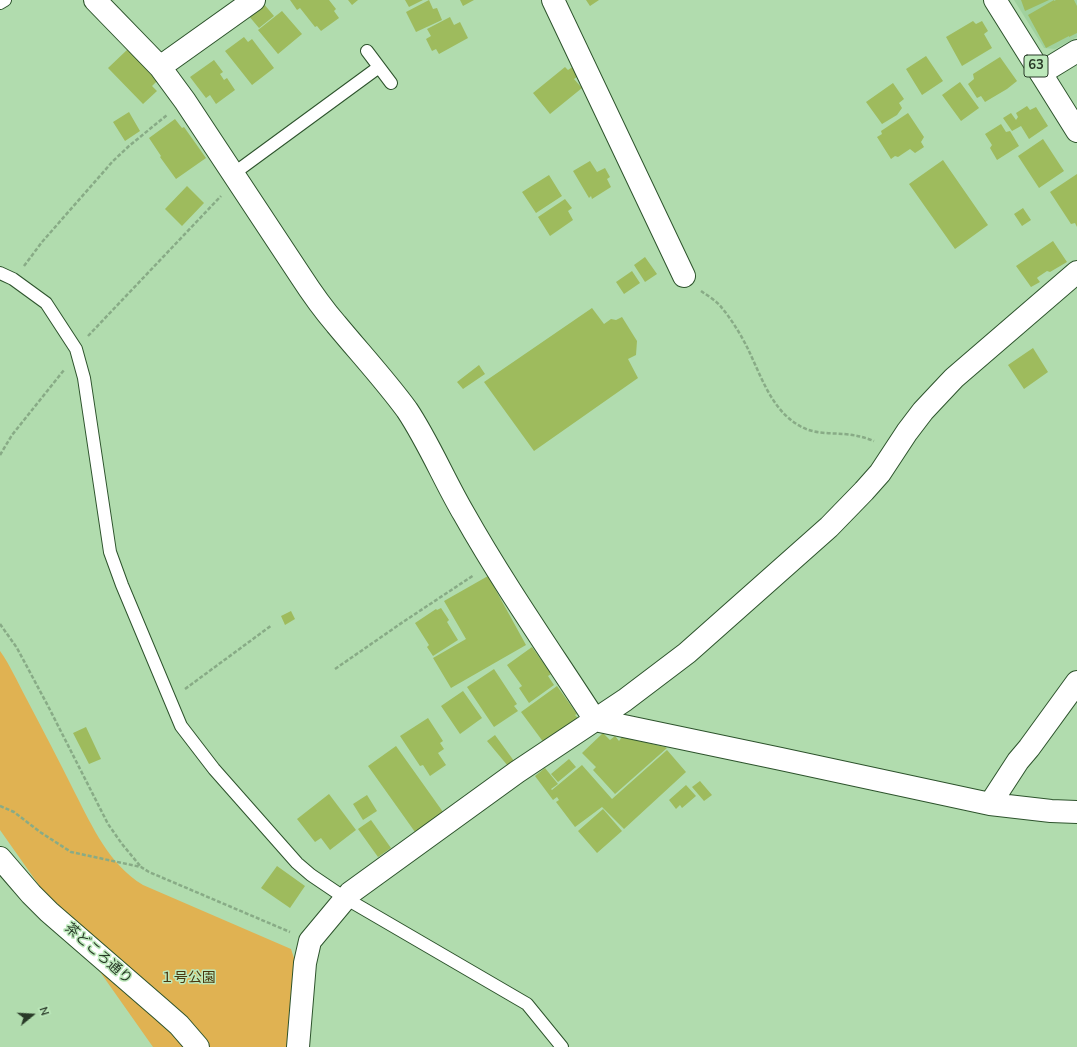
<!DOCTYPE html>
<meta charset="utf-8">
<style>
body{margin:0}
#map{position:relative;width:1077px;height:1047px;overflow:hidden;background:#b1dcae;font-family:"Nunito Sans",sans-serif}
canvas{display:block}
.north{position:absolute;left:12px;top:995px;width:40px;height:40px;-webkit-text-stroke:3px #bde9bb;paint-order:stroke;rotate:72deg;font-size:11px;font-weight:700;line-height:16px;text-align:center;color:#293a28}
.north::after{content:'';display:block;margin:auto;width:14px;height:18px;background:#293a28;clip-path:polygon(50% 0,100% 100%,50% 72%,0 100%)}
</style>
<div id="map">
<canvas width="1077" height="1047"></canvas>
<div class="north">N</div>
</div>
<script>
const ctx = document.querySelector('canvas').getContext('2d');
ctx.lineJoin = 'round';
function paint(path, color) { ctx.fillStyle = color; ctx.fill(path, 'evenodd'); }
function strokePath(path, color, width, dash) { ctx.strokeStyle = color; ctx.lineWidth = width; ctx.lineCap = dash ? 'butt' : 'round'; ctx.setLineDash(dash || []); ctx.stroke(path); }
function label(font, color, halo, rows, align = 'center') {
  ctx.font = font + ' "Nunito Sans","Noto Sans JP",sans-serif'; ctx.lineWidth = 3; ctx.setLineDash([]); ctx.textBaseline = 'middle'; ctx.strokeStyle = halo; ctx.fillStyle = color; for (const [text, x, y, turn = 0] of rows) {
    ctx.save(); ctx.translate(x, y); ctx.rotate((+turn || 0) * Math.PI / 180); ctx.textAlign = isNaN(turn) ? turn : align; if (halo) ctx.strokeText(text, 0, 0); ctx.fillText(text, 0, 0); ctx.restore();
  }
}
paint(new Path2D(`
 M1014 0H1077V37L1055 49 1044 48Z`), '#a0d19e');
paint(new Path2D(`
 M0 651C10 665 17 681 25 696 42 728 59 761 75 793 93 828 109 864 143 885L291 949 296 964 287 1047H153L0 830Z`), '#e0b252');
paint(new Path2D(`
 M290 0H329L336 9 334 11 339 18 321 31 317 26 315 27 300 8 297 10Z
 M348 0H358L352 5Z
 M405 0H423L409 7Z
 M429 0 433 9 437 8 442 20 416 32 406 12Z
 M460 0H474L463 6Z
 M586 0H599L590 6Z
 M1021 0H1049L1025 11Z
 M1054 0V1L1056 0H1074L1077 6V33L1069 37V36L1046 48 1028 15Z
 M263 3 274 16 259 28 248 15Z
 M282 11 302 34 278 54 258 30Z
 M450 17 454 25 460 22 468 38 439 54 436 49 432 51 426 39 431 36 427 29Z
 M973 21 976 24 982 21 988 31 984 34 992 48 962 66 946 37Z
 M244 37 248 42 252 39 274 68 252 85 225 51Z
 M128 49 158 80 152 86 157 91 143 104 108 68Z
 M926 56 943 81 922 95 906 69Z
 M1000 57 1017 81 1007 89 985 102 981 96 977 98 968 84 974 79 973 74Z
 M214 60 223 72 220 74 224 80 227 78 235 90 216 104 210 95 206 98 190 77Z
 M574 66 581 74 574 79 582 88 550 114 533 93 565 67 568 70Z
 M960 82 979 108 961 121 942 95Z
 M893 83 904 99 899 103 902 108 897 115 882 124 866 102Z
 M1027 106 1030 110 1036 107 1048 126 1029 139 1021 126 1012 131 1003 118 1011 113 1016 120 1018 117 1016 113Z
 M129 112 140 131 125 141 113 122Z
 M908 113 924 137 921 142 924 147 915 153 910 149 898 157 895 156 891 159 877 137 882 134 881 131Z
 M175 119 182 128 184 127 206 158 176 179 160 157 161 156 149 138Z
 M1001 124 1006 132 1010 131 1019 146 997 160 990 148 992 145 985 134Z
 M1043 139 1064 171 1039 188 1018 156Z
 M943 160 988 225 955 249 909 184Z
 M590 161 597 172 605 168 610 177 607 179 611 187 592 199 591 196 589 198 573 171Z
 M1077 174V227L1075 223 1071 224 1050 192Z
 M549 175 562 196 536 213 522 192Z
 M187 186 204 203 182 226 165 209Z
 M565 199 572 208 568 211 573 220 550 236 538 217Z
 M1023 208 1031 220 1022 226 1014 214Z
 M1053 241 1067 262 1050 272 1047 271 1038 277 1037 278 1040 282 1031 287 1016 266Z
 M645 257 657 274 645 282 634 265Z
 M632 271 640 283 624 294 616 282Z
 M592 308 604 324 611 319 616 320 622 317 637 341 636 355 628 359 638 378 534 451 484 382Z
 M1033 348 1048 372 1024 389 1008 365Z
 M479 365 485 374 463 389 457 382Z
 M488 576 526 645 451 688 433 658 466 639 444 601Z
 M441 608 449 620 447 622 458 640 433 656 427 647 429 645 415 623 436 609 437 610Z
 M291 611 295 619 285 625 281 616Z
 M532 647 551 674 548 676 554 685 529 703 519 688 522 686 507 665Z
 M494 669 517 704 514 706 518 711 494 727 467 687Z
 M557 686 577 714 575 715 578 718 544 743 521 712Z
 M463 691 482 718 460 734 441 706Z
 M428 718 443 741 440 743 444 749 438 753 446 765 430 776 423 765 420 766 400 736Z
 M86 727 101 759 89 764 73 733Z
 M603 733 610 740 615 736 619 741 622 737 665 747 667 748 615 794 593 770 596 767 582 753Z
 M495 735 514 761 508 766 487 741Z
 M396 746 443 812 415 832 368 766Z
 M667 750 686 772 624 829 602 807 575 827 556 802 559 800 557 797 553 800 535 776 545 768 558 784 551 789 552 790 582 765 612 799Z
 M569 759 576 767 558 782 551 774Z
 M700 781 712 795 704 801 692 787Z
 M686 785 696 796 682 808 680 805 676 809 669 800Z
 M329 794 356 830 330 850 321 838 315 842 297 819Z
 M367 795 377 811 363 820 353 804Z
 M603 809 622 831 597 853 578 831Z
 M371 820 391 848 378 857 358 829Z
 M277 866 305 886 290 908 261 888Z`), '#9ebb5d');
const service = new Path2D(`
 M0 3 5 0
 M367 51 391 83
 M233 174 379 67
 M0 273 13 279 46 303 76 349 84 378 110 552 122 585 181 726 214 769 297 863 311 875 345 898 527 1004 562 1047`);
const minor = new Path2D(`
 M95 0 160 67 185 101 300 275C311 292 323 309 336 324 360 353 385 380 407 410 429 443 444 480 464 514 504 585 551 652 595 720L781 759 990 804 1051 811 1077 812
 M553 0 684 276
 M160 67 254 0
 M1041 73 1077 51
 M990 804 1018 761 1029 748 1077 682
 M298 1047 305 963 310 941 350 893 517 772 625 700 687 653 829 527 864 491 880 473 907 432 923 411 938 395 954 378 1077 272`);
const tertiary = new Path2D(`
 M0 858 31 894 49 912 162 1010 179 1025 198 1047`);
const primary = new Path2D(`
 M995 0 1077 131`);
strokePath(service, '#2d532c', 14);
strokePath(minor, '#2d532c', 24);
strokePath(tertiary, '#2d532c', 24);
strokePath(primary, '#2d532c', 24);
strokePath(new Path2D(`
 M24 266 42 242 113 161 129 146 167 115
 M701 291C708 296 717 301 722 308 732 320 741 335 748 349 761 376 772 411 800 426 813 434 830 433 844 434 855 435 864 437 874 441
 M88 336 221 196
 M0 455 12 435 64 370
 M0 624 17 648 48 706 108 824 122 844 141 867
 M335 669 403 622 474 575
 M185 689 272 625
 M0 806 14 812 40 832 71 852 141 867 149 872 290 932`), '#88ab86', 2.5, [4, 2]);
strokePath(service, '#fff', 12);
strokePath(minor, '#fff', 22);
strokePath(tertiary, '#fff', 22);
strokePath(primary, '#fff', 22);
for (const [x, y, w] of [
 [1036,66,24]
]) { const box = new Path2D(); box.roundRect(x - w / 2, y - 11, w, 22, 3); ctx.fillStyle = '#bde9bb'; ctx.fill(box); strokePath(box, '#293a28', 1); }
label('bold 13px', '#293a28', null, [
 ["63",1036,66]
]);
label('14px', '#293a28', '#bde9bb', [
 ["茶どころ通り",98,954,41]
]);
label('14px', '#4a370e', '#bde9bb', [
 ["１号公園",188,979]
]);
</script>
